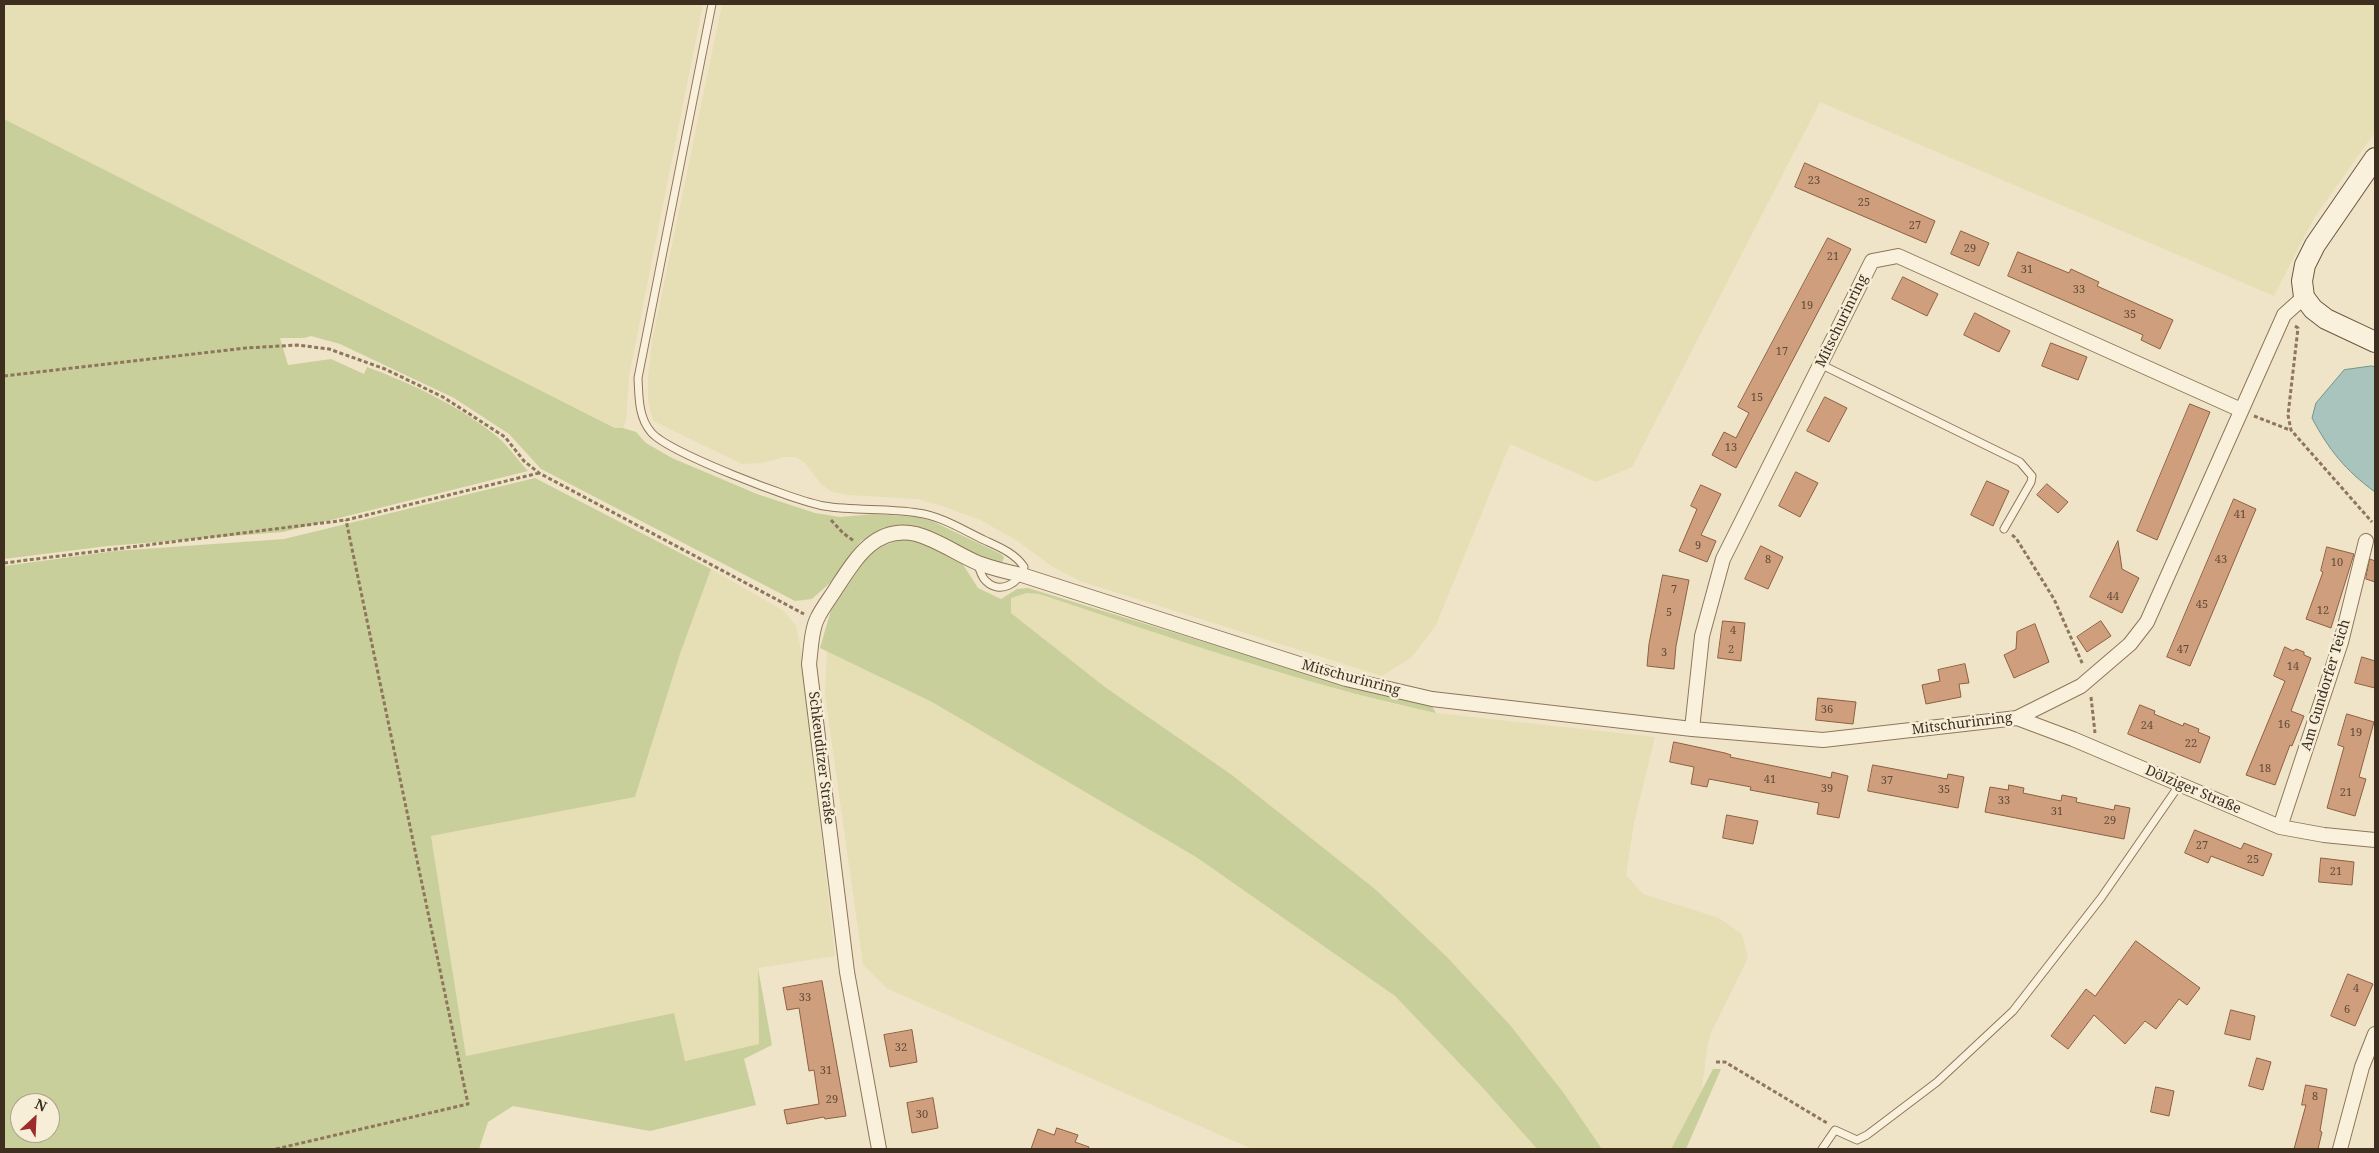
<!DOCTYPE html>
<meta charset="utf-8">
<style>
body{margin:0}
#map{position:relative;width:2379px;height:1153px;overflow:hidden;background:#f0e4c8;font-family:"Noto Serif",serif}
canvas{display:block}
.frame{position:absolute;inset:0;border:5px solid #3d2e20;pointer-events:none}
.north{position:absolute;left:10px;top:1093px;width:50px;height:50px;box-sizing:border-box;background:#f7eed8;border:1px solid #ada18e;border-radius:50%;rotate:25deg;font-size:14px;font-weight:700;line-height:20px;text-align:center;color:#3d2e20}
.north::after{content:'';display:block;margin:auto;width:18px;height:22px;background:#9e2a2b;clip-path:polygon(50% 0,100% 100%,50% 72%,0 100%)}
</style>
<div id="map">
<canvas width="2379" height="1153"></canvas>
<div class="frame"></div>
<div class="north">N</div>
</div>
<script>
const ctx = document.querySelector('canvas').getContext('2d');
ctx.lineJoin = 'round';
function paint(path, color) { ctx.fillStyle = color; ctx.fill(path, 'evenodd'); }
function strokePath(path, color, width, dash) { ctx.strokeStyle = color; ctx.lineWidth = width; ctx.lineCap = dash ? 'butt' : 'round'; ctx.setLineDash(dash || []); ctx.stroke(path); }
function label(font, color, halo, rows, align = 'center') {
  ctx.font = font + ' "Noto Serif",serif'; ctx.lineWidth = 5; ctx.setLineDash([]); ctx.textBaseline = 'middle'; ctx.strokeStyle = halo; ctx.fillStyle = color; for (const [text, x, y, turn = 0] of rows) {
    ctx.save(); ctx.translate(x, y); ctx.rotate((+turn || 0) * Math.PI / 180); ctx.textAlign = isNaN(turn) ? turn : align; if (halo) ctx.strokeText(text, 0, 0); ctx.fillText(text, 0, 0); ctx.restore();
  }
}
paint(new Path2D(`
 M4 4H703L629 376 626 421 623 428H616L4 119Z
 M722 4H2375V132L2314 218 2274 296 1820 102 1632 467 1596 482 1510 444 1436 625 1412 657 1382 676 1080 581 1053 567 1016 540 980 520 942 506 917 499 848 495 832 492 821 484 805 463 796 457H785L762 463 742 464 653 421 648 401V377L652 341Z
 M711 569 784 611 796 626 801 650 835 956 758 968 759 1044 685 1061 673 1013 466 1056 431 836 635 797 680 654Z
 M1027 593 1039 594 1257 665 1390 703 1436 713 1655 737 1634 823 1626 875 1643 894 1719 918 1742 934 1748 958 1711 1033 1707 1048 1702 1089 1671 1149H1602L1562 1091 1510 1025 1447 957 1375 889 1232 775 1105 687 1011 613V598Z
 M827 651 932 702 1196 857 1395 996 1483 1088 1537 1149H1252L888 989 863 965 825 695Z`), '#e6deb5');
paint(new Path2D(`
 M4 119 615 428H623L636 432 646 443 672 458 757 494 815 513 840 517 874 514 918 517 932 521 1001 554 1004 557 1002 563 981 557 921 530 873 535 861 541 831 582 812 599 795 601 541 469 509 434 454 398 340 344 311 336 304 338H280L288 365 331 359 364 374 367 367C411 383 457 405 494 434 507 444 517 459 528 471L283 532 108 546 4 559Z
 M535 478 711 569 680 654 635 797 431 836 466 1056 674 1013 685 1061 759 1044 758 968 772 1045 744 1059 756 1105 650 1131 513 1106 488 1122 479 1149H4V566L115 551 284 539ZM20 1103H50V1133H20Z
 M905 538 936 546 962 563 978 588 1001 599 1017 589 1028 588 1339 683 1432 706 1436 713C1301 684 1170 637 1039 594L1027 593 1011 598V613L1105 687 1232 775 1375 889 1447 957 1510 1025 1563 1092 1602 1149H1537L1483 1088 1395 996 1196 857 932 702 820 648 831 610 864 561 877 548Z
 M1713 1069H1721L1686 1149H1671Z`), '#c9cf9b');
const water = new Path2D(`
 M2372 366 2375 367V492C2345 470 2329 450 2312 418L2316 403 2344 370Z`);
paint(water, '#a9c4bc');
strokePath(water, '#6f938a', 1);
const building = new Path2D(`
 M1805 163 1935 221 1926 243 1795 187Z
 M1961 231 1989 243 1979 266 1951 254Z
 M1828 238 1851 249 1736 468 1712 455 1724 432 1736 438 1749 413 1738 407Z
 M2018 252 2069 273 2071 269 2099 282 2097 286 2173 320 2160 349 2141 340 2143 335 2008 276Z
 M1903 277 1938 294 1927 316 1892 299Z
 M1975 313 2010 331 1999 352 1964 335Z
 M2051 343 2087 357 2078 380 2042 366Z
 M1825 397 1847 408 1829 442 1807 431Z
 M2190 404 2210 412 2157 540 2137 531Z
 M1796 472 1818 483 1800 517 1779 506Z
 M1987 481 2009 491 1993 526 1971 515Z
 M2047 484 2068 502 2058 513 2037 495Z
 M1701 485 1721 494 1701 535 1716 541 1707 562 1679 551 1697 509 1691 506Z
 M2234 499 2256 509 2190 666 2167 657Z
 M2118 541 2122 569 2139 578 2122 613 2090 597Z
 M1761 546 1783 557 1768 589 1745 579Z
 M2327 547 2354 554 2331 628 2306 619 2323 572 2321 571Z
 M2370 559 2375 561V582L2366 579Z
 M1663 575 1689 580 1676 646 1674 669 1647 666 1649 644Z
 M1723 621 1745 623 1741 661 1718 658Z
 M2101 621 2111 636 2087 652 2077 637Z
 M2035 624 2049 662 2014 678 2004 655 2016 649 2017 632Z
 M2285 647 2293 651 2296 649 2304 652V655L2311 658 2291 711 2304 716 2292 746 2290 745 2275 785 2246 775 2285 681 2274 676Z
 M2362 657 2375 661V688L2355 683Z
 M1965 664 1969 683 1959 684 1961 697 1926 704 1922 685 1940 681 1938 670Z
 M1818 698 1856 702 1853 724 1816 720Z
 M2140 705 2155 711 2154 714 2183 726 2184 723 2199 729 2198 732 2210 737 2200 763 2128 734Z
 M2347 714 2374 722 2359 777 2366 779 2355 816 2327 808 2344 747 2338 745Z
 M1674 742 1725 753 1731 755 1730 757 1813 774 1831 778 1832 772 1848 776 1839 818 1817 814 1819 803 1750 790 1751 787 1709 779 1707 787 1691 784 1694 767 1670 762Z
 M1873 765 1947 779 1948 774 1964 777 1958 808 1868 791Z
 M2009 785 2024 788 2023 793 2061 801 2062 795 2077 798 2076 802 2114 810 2115 805 2130 808 2124 839 1985 812 1990 787 2008 790Z
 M1727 815 1758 821 1753 844 1723 838Z
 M2195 830 2241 849 2244 843 2272 854 2263 876 2211 856 2208 863 2185 853Z
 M2321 858 2354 862 2352 885 2319 882Z
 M2136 941 2200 988 2187 1005 2179 999 2156 1029 2145 1021 2125 1044 2094 1015 2068 1049 2051 1036 2086 989 2095 996Z
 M2348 974 2373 984 2355 1026 2331 1016Z
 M822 981 846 1116 825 1119 824 1117 787 1124 784 1110 819 1104 814 1070 809 1071 799 1008 787 1010 783 988Z
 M2231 1010 2255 1016 2250 1040 2225 1034Z
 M912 1030 917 1062 890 1067 884 1035Z
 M2257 1058 2271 1062 2263 1090 2249 1086Z
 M2306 1085 2327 1089 2320 1131 2322 1132 2318 1149H2294L2306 1105H2302Z
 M2156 1087 2174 1091 2169 1116 2151 1112Z
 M933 1098 938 1128 912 1133 907 1103Z
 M1057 1128 1078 1135 1075 1142 1089 1147 1088 1149H1031L1038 1129 1054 1135Z`);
paint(building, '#cf9f7d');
strokePath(building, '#8d5f41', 1);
const lane = new Path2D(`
 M712 4 638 378C639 395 638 417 651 432 667 452 795 501 824 506 854 511 887 508 918 513 941 516 963 530 984 540 999 547 1015 553 1024 567 1020 583 1000 595 986 581 981 577 980 569 977 563
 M1822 365 2020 462 2032 476 2031 482 2004 529
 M1822 1149 1835 1130 1857 1140 1867 1135 1937 1082 2013 1011 2101 898 2180 784`);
const street = new Path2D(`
 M2017 718 2073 739 2280 827 2324 835 2375 840
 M1692 729 1702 636 1723 559 1872 261 1898 256 2241 410
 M2280 827 2341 642 2366 541
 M879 1149 847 972 809 664C811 650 811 631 817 619 822 608 831 597 837 587 856 558 876 525 916 534 938 540 957 554 978 563 992 568 1007 572 1022 575L1346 679 1432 699 1692 729 1823 740 2017 718 2081 686 2130 644 2147 622 2284 315 2304 297
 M2340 1149 2362 1067 2375 1034`);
const secondary = new Path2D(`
 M2375 158 2315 245 2305 265 2302 281 2304 297 2313 309 2326 319 2375 342`);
strokePath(lane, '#8d765c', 9);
strokePath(street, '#8d765c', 16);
strokePath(secondary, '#6f573f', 22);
strokePath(new Path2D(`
 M2295 326 2298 328 2288 415 2291 430 2372 522
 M4 376 246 348 297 345 329 349 385 369 443 397 505 437 524 461 539 473 804 614
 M2254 416 2290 430
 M831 520 843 533 854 541
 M2012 535 2016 538 2054 599 2083 665
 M4 563 346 520 539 473
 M2091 697 2095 733
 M1716 1062H1725L1827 1123
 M276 1149 468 1104 346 520`), '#8d765c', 3, [4, 2.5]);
strokePath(lane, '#faf1dc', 7);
strokePath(street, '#faf1dc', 14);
strokePath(secondary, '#faf1dc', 20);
label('11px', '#624a37', null, [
 ["23",1814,181],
 ["25",1864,203],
 ["27",1915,226],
 ["29",1970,249],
 ["21",1833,257],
 ["31",2027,270],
 ["33",2079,290],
 ["19",1807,306],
 ["35",2130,315],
 ["17",1782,352],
 ["15",1757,398],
 ["13",1731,448],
 ["41",2240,515],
 ["9",1698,546],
 ["8",1768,560],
 ["43",2221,560],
 ["10",2337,563],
 ["7",1674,590],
 ["44",2113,597],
 ["45",2202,605],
 ["12",2323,611],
 ["5",1669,613],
 ["4",1733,631],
 ["2",1731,650],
 ["47",2183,650],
 ["3",1664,653],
 ["14",2293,667],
 ["36",1827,710],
 ["16",2284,725],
 ["24",2147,726],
 ["19",2356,733],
 ["22",2191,744],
 ["18",2265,769],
 ["41",1770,780],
 ["37",1887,781],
 ["39",1827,789],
 ["35",1944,790],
 ["21",2346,793],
 ["33",2004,801],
 ["31",2057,812],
 ["29",2110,821],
 ["27",2202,846],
 ["25",2253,860],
 ["21",2336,872],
 ["4",2356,989],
 ["33",805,998],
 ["6",2347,1010],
 ["32",901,1048],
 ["31",826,1071],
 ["8",2315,1097],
 ["29",832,1100],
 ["30",922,1115]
]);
label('14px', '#3d2e20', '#f7eed8', [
 ["Mitschurinring",1842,321,-64],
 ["Mitschurinring",1351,678,15],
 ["Am Gundorfer Teich",2326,685,-73],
 ["Mitschurinring",1962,724,-7],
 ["Schkeuditzer Straße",821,758,83],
 ["Dölziger Straße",2193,790,23]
]);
</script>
